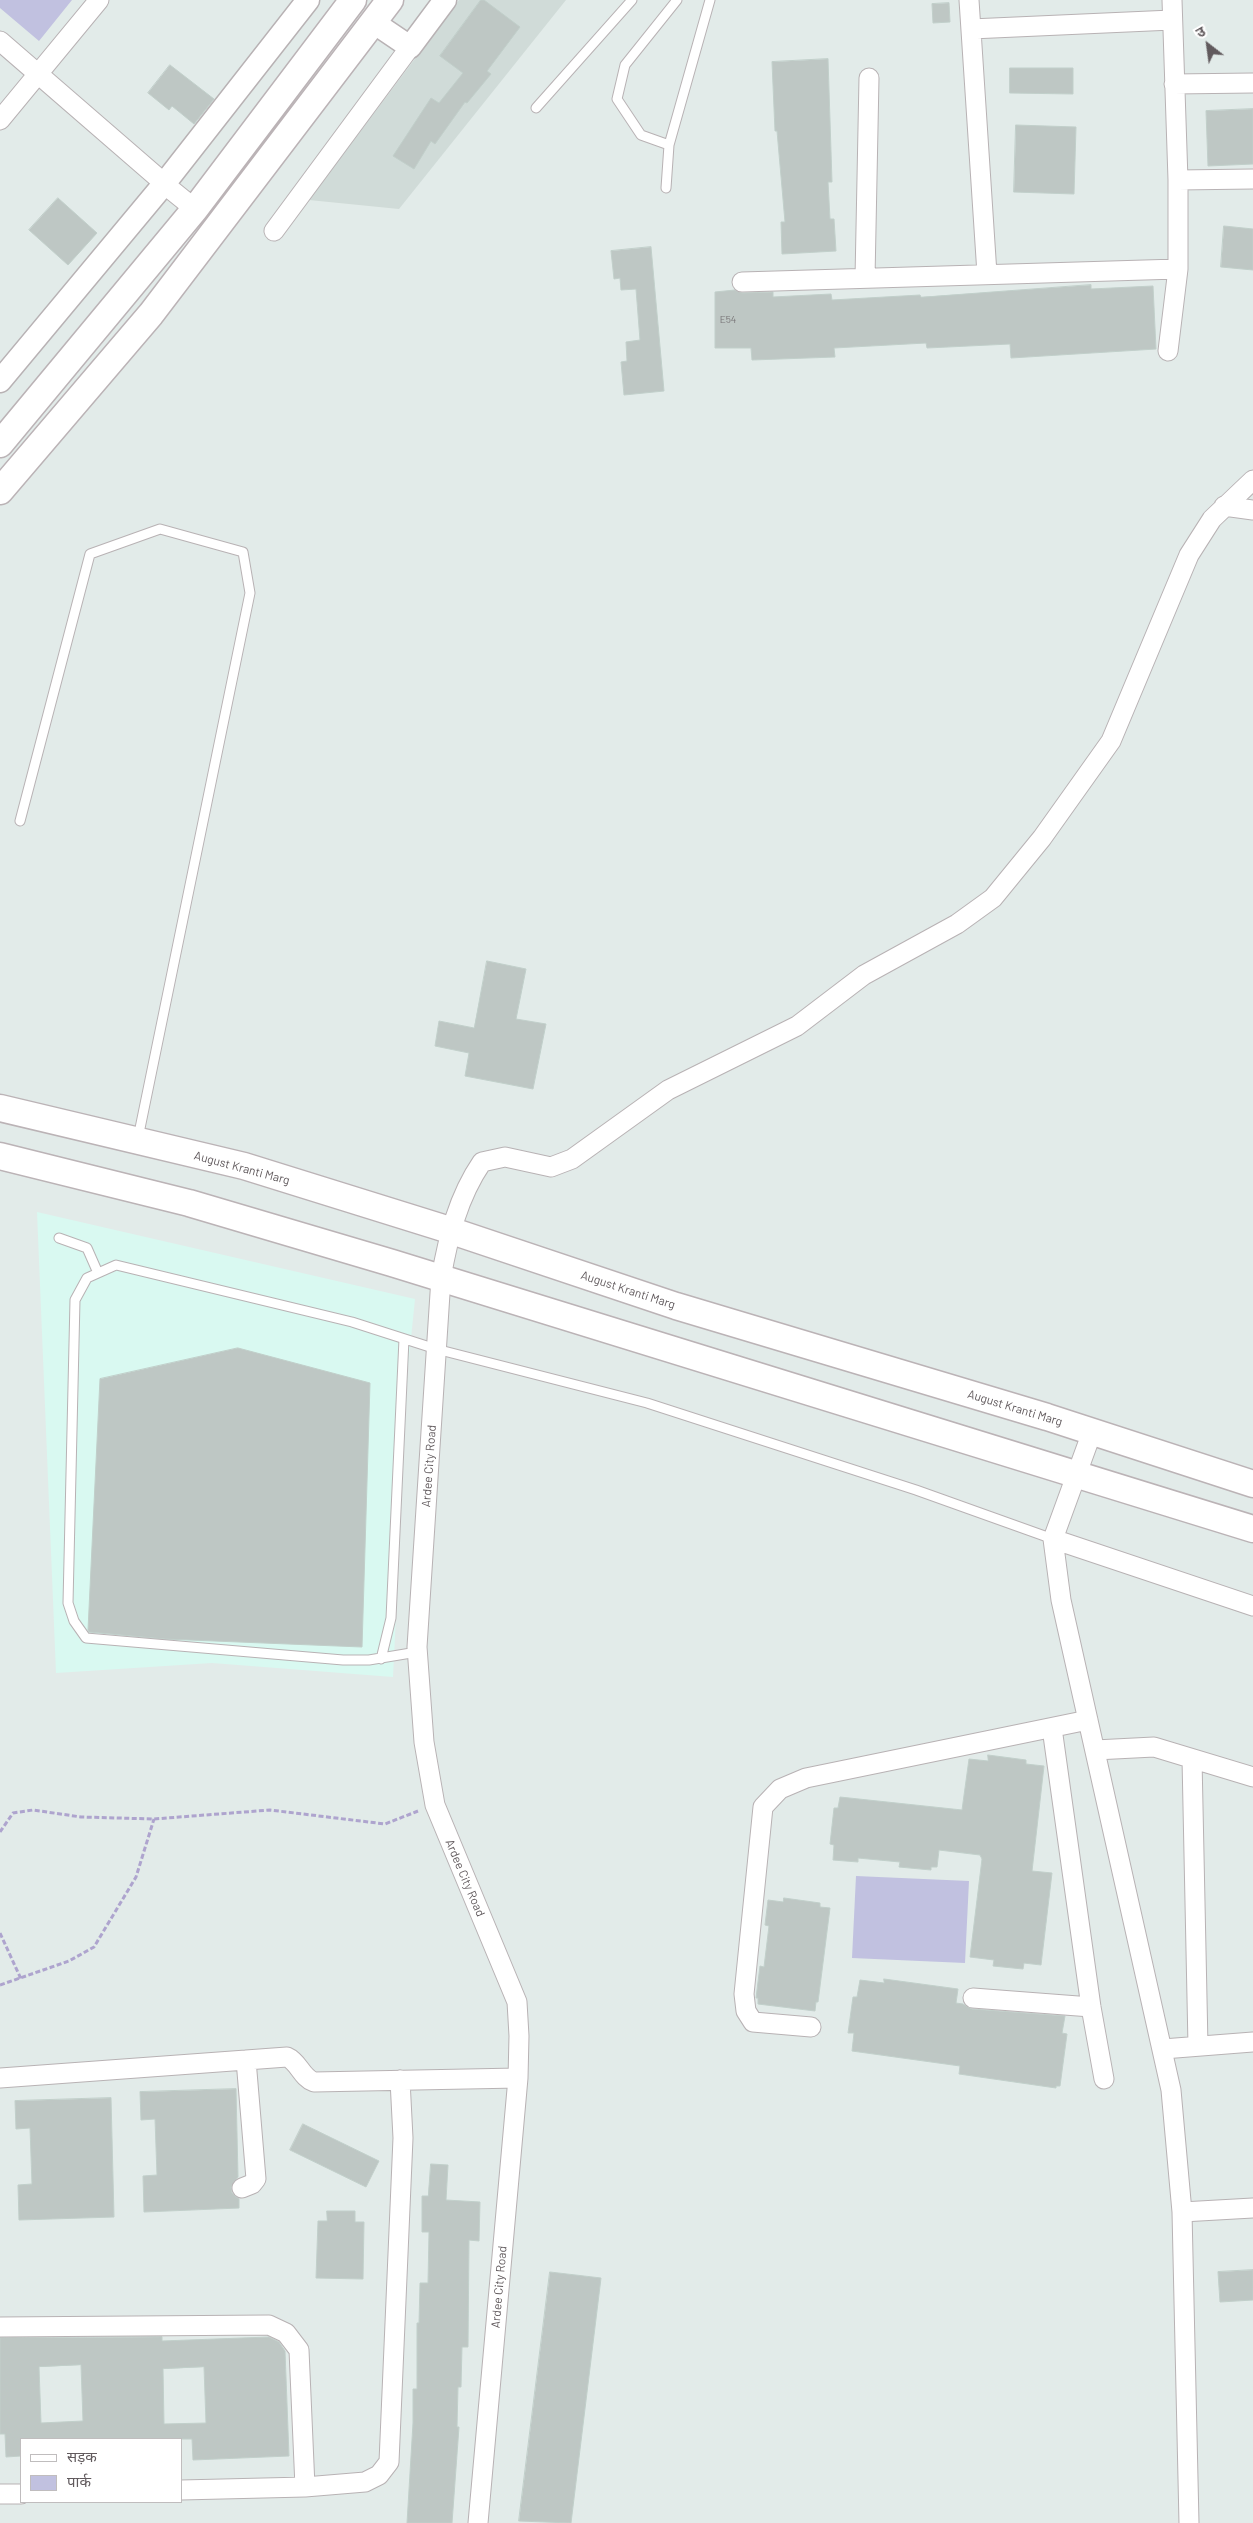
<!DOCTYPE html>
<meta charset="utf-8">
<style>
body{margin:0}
#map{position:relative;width:1253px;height:2523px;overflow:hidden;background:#e2ebe9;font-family:Barlow,"Noto Sans Devanagari",sans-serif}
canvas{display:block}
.legend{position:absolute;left:20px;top:2438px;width:162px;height:65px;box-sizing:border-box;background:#fff;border:1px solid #c0bdbe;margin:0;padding:6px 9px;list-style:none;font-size:15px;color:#615a5d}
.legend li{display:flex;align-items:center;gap:10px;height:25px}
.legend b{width:25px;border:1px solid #c0bdbe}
.north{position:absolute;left:1183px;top:20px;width:50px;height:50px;-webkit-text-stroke:4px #fff;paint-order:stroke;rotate:330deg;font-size:14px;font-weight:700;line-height:20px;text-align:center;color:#615a5d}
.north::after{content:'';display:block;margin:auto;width:18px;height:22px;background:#615a5d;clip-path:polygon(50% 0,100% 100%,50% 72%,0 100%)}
</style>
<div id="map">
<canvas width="1253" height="2523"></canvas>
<ul class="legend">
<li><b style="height:6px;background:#fff"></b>सड़क</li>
<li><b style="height:14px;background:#c1c1e0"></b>पार्क</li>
</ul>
<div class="north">उ</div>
</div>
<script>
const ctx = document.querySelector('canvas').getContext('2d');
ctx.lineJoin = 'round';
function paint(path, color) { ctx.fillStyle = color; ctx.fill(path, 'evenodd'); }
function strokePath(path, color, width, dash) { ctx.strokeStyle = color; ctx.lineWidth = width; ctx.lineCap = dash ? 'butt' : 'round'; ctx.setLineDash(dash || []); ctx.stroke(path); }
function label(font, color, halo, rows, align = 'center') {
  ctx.font = font + ' Barlow,sans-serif'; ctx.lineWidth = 4; ctx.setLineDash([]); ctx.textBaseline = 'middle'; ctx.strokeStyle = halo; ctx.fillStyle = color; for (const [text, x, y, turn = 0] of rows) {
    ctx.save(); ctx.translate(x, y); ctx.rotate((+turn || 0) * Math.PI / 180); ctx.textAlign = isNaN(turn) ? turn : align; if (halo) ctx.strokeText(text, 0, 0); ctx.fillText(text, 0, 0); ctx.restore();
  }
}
paint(new Path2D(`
 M37 1212 415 1299 408 1368 393 1677 212 1663 56 1673Z`), '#d9f9f1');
paint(new Path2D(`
 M459 0H566L399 209 309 200Z`), '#d0dbd8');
paint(new Path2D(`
 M0 0H72L39 41 0 8Z
 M856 1876 969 1881 965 1963 852 1958Z`), '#c1c1e0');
const building = new Path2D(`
 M481 0H484L520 27 487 71 491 74 467 103 465 102 435 144 431 141 414 169 393 156 431 98 439 103 463 73 440 56Z
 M949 3 950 22 933 23 932 4Z
 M828 59 832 182H828L830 219H834L836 251 782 254 781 222H785L777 131H775L772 62Z
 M170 65 214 99 194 124 172 106 169 110 148 93Z
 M1010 68H1073V94L1010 93Z
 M1253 109V164L1208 166 1206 111Z
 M1016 125 1076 127 1074 194 1014 192Z
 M58 198 97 233 68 265 29 230Z
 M1224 226 1253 229V270L1221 267Z
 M651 247 664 391 624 395 621 362 627 361 626 342 640 340 636 289 621 290 620 278 614 279 611 251Z
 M1091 285V289L1153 286 1156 349 1011 358 1010 344 927 348 926 343 834 348 835 357 752 360 751 348H715V292L735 290 742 293 773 292V297L831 294 832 300 920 295 921 297Z
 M487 961 526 969 516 1019 546 1024 533 1089 465 1076 469 1053 435 1046 439 1021 474 1028Z
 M238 1348 370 1383 362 1647 165 1639 89 1632 88 1630 100 1379Z
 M988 1755 1026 1760V1764L1044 1766 1032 1871 1052 1873 1041 1965 1024 1963 1023 1969 993 1966 994 1960 970 1957 982 1859 980 1855 939 1850 937 1867H931V1870L899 1867 900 1862 858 1858V1862L833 1860 834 1845 830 1844 834 1808H838L840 1797 962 1810 969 1759 988 1761Z
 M784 1898 820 1903V1907L830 1908 818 2002H816L815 2011 758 2004V1998H756L760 1966 764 1967 769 1926 765 1925 768 1900 783 1902Z
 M884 1979 958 1989 956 2003 963 2004 972 2009 1065 2016 1062 2033 1067 2034 1060 2086H1056V2088L959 2074 960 2066 852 2051 854 2033H848L853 1997H857L860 1980 884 1983Z
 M236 2089 238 2177 231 2187 232 2193 239 2199V2208L144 2212 143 2176 157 2175 155 2119 141 2120 140 2092Z
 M111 2098 114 2217 19 2220 18 2185 32 2184 30 2128 16 2129 15 2101Z
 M303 2124 379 2161 366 2187 290 2150Z
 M431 2164 448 2165 446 2200 480 2202 479 2241 469 2240 468 2347H462L461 2387H458L457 2427H459L452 2523H407L413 2423V2389H417V2323H419L420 2283H428L429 2232H422V2196H428Z
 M327 2211H355V2222H364L363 2279 316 2278 318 2221H327Z
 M1253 2270V2300L1220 2302 1218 2272Z
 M550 2272 601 2278 571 2523 519 2521Z
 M162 2337V2341L269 2337 279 2342 285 2351 289 2456 193 2460 192 2439H21V2456L6 2457 5 2434H0V2338ZM81 2365 83 2421 41 2423 39 2367ZM204 2367 206 2423 164 2424 163 2369Z`);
paint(building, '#bec7c4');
strokePath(building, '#c1cfca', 1);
const service = new Path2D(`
 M536 108 632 0
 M669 145 641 135 617 99 625 65 677 0
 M666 188 669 145 710 0
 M20 821 90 554 160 529 243 552 250 593 138 1138
 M59 1238 87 1248 98 1273
 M417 1652 369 1660H343L86 1638 74 1621 68 1603 75 1300 87 1278 116 1265 352 1322 436 1349 647 1403 916 1490 1053 1539
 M381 1659 391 1618 404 1339`);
const minor = new Path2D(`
 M969 0 987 274
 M971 29 1172 20
 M0 41 157 177
 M1174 84 1253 83
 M0 120 99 0
 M1178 180 1253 179
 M164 184 195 209
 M274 231 410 47
 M865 278 869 78
 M742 282 1178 269
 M1168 351 1178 269V180L1172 0
 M1224 506 1253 510
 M1092 1432 1053 1539 1061 1600 1171 2090 1182 2212 1189 2523
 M1053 1539 1253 1606
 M1052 1728 1091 2007 1104 2079
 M1095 1750 1154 1747 1253 1777
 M1192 1759 1198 2046
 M973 1998 1091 2007
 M811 2027 753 2022 746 2011 744 1994 763 1807 780 1789 806 1778 1088 1720
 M1163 2049 1253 2042
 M0 2078 287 2057C299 2062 301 2077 314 2082L518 2078
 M242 2188 252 2184 256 2179 246 2060
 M1182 2212 1253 2208
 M0 2327 269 2325 286 2333 299 2350 305 2487
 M181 2490 305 2487 365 2482 379 2475 389 2462 403 2138 400 2080
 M0 2494H21
 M478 2523 518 2078 519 2036 517 2002 435 1805 424 1742 417 1647 441 1278C448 1238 458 1197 482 1162L505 1157 551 1167 572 1159 668 1090 797 1026 864 975 957 924 993 898 1042 838 1111 741 1189 555 1212 519 1253 480`);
const tertiary = new Path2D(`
 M373 22 410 47 445 0
 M0 381 164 184 308 0`);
const secondary = new Path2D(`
 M0 444 195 209 353 0
 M0 491 151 314 390 0
 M0 1108 244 1166 440 1227 676 1306 1047 1417 1253 1484
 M0 1156 189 1203 392 1263 1253 1529`);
strokePath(service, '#b8b2b4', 11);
strokePath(minor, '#b8b2b4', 21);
strokePath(tertiary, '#b8b2b4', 25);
strokePath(secondary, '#bbb3b6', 29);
strokePath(new Path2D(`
 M0 1832 13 1813 33 1810 81 1817 154 1819 270 1810 385 1824 418 1811
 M0 1933 21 1979
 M0 1985 69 1961 94 1947 136 1877 154 1819`), '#aea4ce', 3, [5, 2.5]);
strokePath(service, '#fff', 9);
strokePath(minor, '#fff', 19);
strokePath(tertiary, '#fff', 22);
strokePath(secondary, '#fff', 26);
label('10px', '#787577', null, [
 ["E54",728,320]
]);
label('12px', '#615a5d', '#fff', [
 ["August Kranti Marg",242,1168,15],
 ["August Kranti Marg",628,1290,18],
 ["August Kranti Marg",1015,1408,17],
 ["Ardee City Road",429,1466,-86],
 ["Ardee City Road",465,1878,67],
 ["Ardee City Road",499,2287,-85]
]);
</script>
